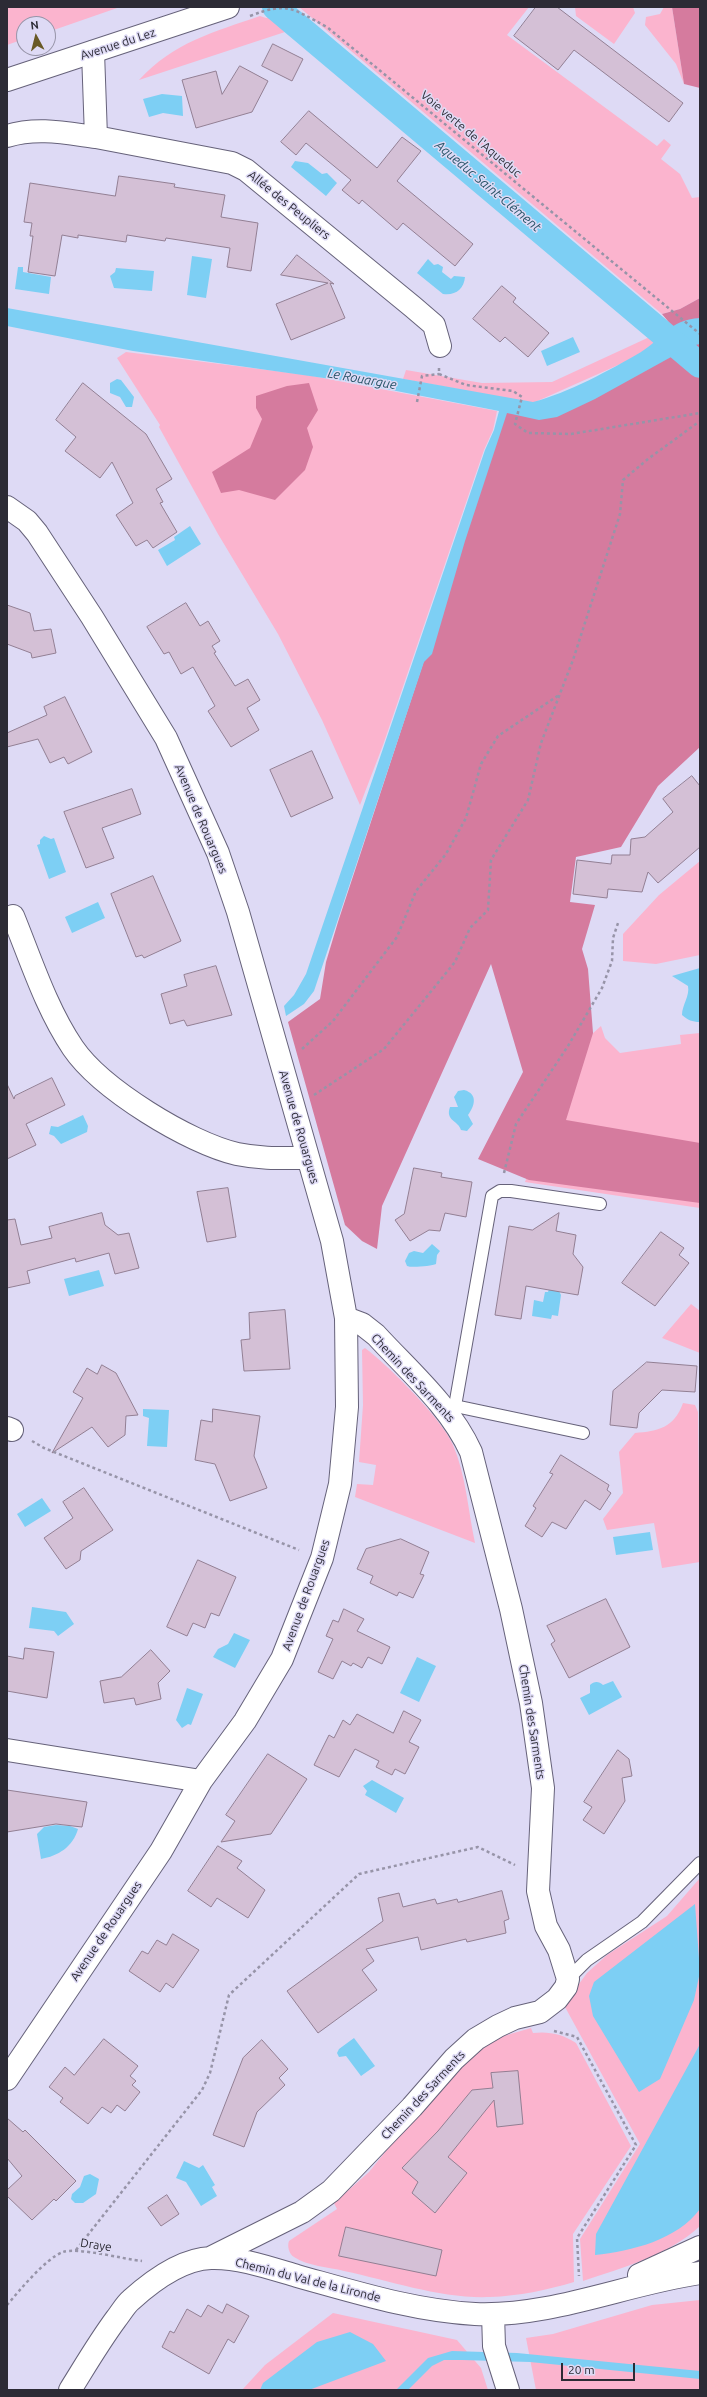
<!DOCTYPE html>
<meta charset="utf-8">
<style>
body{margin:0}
#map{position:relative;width:707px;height:2397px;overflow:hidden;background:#dedaf5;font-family:Ubuntu,sans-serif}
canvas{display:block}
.frame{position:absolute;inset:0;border:8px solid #2c2b35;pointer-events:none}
.north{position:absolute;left:16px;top:16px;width:40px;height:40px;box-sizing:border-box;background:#dedaf5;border:1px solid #9794a8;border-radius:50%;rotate:353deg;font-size:11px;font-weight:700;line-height:16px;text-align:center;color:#2c2b35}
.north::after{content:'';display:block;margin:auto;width:14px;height:18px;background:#695926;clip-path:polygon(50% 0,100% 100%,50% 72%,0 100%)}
.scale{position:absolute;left:561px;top:2363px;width:74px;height:18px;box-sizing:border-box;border:2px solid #2c2b35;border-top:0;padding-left:5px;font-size:12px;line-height:14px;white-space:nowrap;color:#2c2b35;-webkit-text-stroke:3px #dedaf5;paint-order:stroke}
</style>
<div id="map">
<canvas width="707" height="2397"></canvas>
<div class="frame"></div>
<div class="north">N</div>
<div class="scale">20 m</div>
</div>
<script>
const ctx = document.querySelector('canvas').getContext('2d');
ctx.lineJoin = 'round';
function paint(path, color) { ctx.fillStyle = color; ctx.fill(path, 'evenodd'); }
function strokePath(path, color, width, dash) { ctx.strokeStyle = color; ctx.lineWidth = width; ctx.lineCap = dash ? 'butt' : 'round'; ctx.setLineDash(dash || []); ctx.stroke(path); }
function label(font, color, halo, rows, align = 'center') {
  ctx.font = font + ' Ubuntu,sans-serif'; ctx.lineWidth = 3; ctx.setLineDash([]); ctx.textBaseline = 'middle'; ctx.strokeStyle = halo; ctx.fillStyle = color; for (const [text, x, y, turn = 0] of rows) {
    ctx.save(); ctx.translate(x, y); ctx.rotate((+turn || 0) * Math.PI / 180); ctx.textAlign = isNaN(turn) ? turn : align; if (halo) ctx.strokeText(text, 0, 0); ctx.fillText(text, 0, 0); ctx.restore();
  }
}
paint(new Path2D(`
 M7 7H120L48 32V24H24V39L7 45Z
 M299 7H529L507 35 657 146 664 139 671 145 661 159 680 174 692 198 700 197V298L680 309 662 314Z
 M575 7H633L635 13 614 44 576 16Z
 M664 7H672L684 84 676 64 645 25 646 17 660 14Z
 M284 12 291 13 663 324 652 334 288 31 139 80C174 42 214 32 260 16L266 18Z
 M662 329 666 332 647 349 625 362 533 403 403 379 406 370 482 383 552 382 656 334Z
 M126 352 307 375 497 411 493 430 484 450 383 745 360 805 322 720 278 634 218 534 159 427 160 425 117 358Z
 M700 861V955L656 964 623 961V934L659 895Z
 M601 1026 605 1038 620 1053 681 1044 680 1035 700 1033V1208L525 1182 560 1089 582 1043Z
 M691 1304 700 1311V1353L662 1338Z
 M365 1348C388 1365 443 1420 453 1445 466 1475 468 1511 475 1543L355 1497 357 1484 373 1485 376 1465 359 1462 363 1405 362 1350Z
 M683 1403 695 1405 698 1412 700 1562 662 1568 654 1523 607 1530 603 1519 623 1493 619 1452 635 1433C658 1431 674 1428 683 1403Z
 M700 1878V2226C669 2255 622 2268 583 2281L580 2239 640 2144 565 2007 576 1988 587 1973 607 1955 667 1916Z
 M531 2028 533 2033C548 2031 563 2034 576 2043L631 2146 573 2234 574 2282C547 2290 519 2296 490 2297 442 2299 391 2281 344 2271 329 2267 307 2266 294 2257 289 2254 287 2246 289 2241L337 2209 334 2203 369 2172 403 2130 476 2052 500 2037Z
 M700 2300V2390H536L526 2338 553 2334 652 2305Z
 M333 2313 457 2340 481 2368 488 2390H242L265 2365Z`), '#fbb4ce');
paint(new Path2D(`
 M672 7H700V88L684 84Z
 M700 298V747L658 786 621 847 576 857 570 902 595 905 582 949 588 969 593 1033 566 1120 700 1143V1203L529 1180 478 1159 523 1072 491 964 382 1206 377 1249 362 1241 345 1225 288 1022 320 999 326 962 338 922 506 411 551 415 686 343 662 314 680 309Z
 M309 383 318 410 307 428 313 447 305 470 275 500 239 490 221 493 212 472 250 448 262 419 256 408V396L287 386Z`), '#d57b9e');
paint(new Path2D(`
 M162 94 182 96 183 116 163 113 149 117 143 99Z
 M295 161 308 163 322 174 327 173 337 183 326 196 291 167Z
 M192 256 212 259 206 298 187 295Z
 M428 259 434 265 438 264 443 267 442 272 451 279 454 276 465 277C464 289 455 296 443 294L417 273Z
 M18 267H23V272L51 277 49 294 15 289Z
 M116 268 154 271 152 291 114 288 110 276 115 272Z
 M7 308 533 402C568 393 610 370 641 352 664 338 668 320 700 318V344L691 346 595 399 557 417 539 420 507 413 465 541 432 654 424 662 314 991 304 1004 286 1016 284 1006 294 995 306 974 485 450 494 430 499 411 345 381 133 351 7 326Z
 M573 337 580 352 547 366 541 351Z
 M117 379 121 380 134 397 132 407H126L120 397 110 393V383Z
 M190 526 201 544 167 566 158 550 175 540 174 537Z
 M44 836 51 839 54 838 66 872 49 879 37 845 40 844V840Z
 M98 902 105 918 72 933 65 917Z
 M700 968V1022C692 1022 688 1020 682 1015 682 1005 690 996 688 986L672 976Z
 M464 1090C479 1094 474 1107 468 1115L473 1124 467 1131 461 1130C458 1120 445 1121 450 1107H458L454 1097 458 1091Z
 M83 1115 88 1126 87 1132 61 1144 54 1136 49 1134 51 1126 58 1127Z
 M432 1244 440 1251 437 1255 436 1264C432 1266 411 1268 407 1266L405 1261 409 1253 414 1251 423 1253Z
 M99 1270 104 1286 69 1296 64 1279Z
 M549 1289H558L561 1295 558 1316 552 1315 551 1319 532 1316 534 1300 543 1302 545 1292H548Z
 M143 1409 169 1410 167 1447 147 1446 149 1418 143 1416Z
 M42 1498 51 1511 25 1527 17 1514Z
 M650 1532 653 1550 616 1555 613 1537Z
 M32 1607 66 1612 74 1624 58 1636 54 1631 29 1628Z
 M234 1633 250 1640 235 1668 213 1657 218 1649 228 1644Z
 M417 1657 436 1666 419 1702 400 1693Z
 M613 1681 622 1697 589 1715 580 1698 590 1693V1685C594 1681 599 1681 603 1685Z
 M187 1688 203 1694 191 1725 188 1724 182 1728 176 1720Z
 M372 1780 404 1798 396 1813 365 1795 367 1791 363 1786Z
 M56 1825 70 1826 78 1829C73 1847 58 1856 41 1859L37 1834 44 1827Z
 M695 1904 700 1972 694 2000 660 2079 639 2092 593 2016 589 1996 594 1982Z
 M354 2038 375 2066 361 2076 346 2056 339 2057 337 2053 339 2049Z
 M700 2044V2209C677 2240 632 2251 595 2255L596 2234Z
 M184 2161 199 2168 203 2165 215 2185 212 2187 217 2196 201 2206 186 2182 176 2178Z
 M90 2174 99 2179 96 2194 83 2203H75L71 2199 72 2194 80 2187 84 2176Z
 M350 2332 373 2344 386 2361 309 2390H260L263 2383 317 2342Z
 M452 2351 517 2353 700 2371V2379L530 2362 462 2360H444L432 2366 408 2390H396L428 2358Z`), '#7dcff4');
strokePath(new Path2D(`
 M275 7 700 365`), '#7dcff4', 26);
const building = new Path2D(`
 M536 7H557L683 103 669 122 574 50 558 70 514 36Z
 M273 44 303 59 292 81 262 66Z
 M240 66 268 81 252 112 196 128 182 80 216 71 222 94Z
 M309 111 377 168 402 137 421 151 397 181 473 244 455 266 403 223 397 230 362 200 359 204 342 190 351 180 306 143 296 155 281 142Z
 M119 176 175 184 174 187 225 195 221 217 258 223 251 271 227 267 230 248 166 238 165 241 127 235 126 242 78 235V238L62 235 55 276 28 272 33 236H30L32 223 24 222 30 183 115 196Z
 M297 255 334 284 330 283 345 318 291 340 276 304 328 283 281 275Z
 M502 286 516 298 513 302 549 333 528 357 505 337 500 342 473 319Z
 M83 383 146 434 172 479 156 489 163 502 160 503 177 532 153 548 147 540 136 546 116 515 133 503 112 462 100 478 65 451 76 437 56 420Z
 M186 603 200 626 208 621 220 641 212 646 216 652 214 653 235 686 248 679 260 700 247 708 259 730 231 747 208 711 215 706 193 667 181 674 169 652 164 654 147 627Z
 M7 605 30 613 34 631 51 629 56 653 32 658 31 653 7 644Z
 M65 697 92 752 68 764 64 757 50 763 38 739 7 747V733L47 715 44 707Z
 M312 751 333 798 291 817 270 770Z
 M692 776 700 786V847L658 883 648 872 642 892 608 889 607 898 573 894 577 860 611 864 612 855H630L631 839 645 837 673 812 663 799Z
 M132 789 141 814 102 828 114 858 86 868 64 812Z
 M153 876 181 941 144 958 142 955 136 957 111 894Z
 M216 966 232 1015 187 1026 184 1020 170 1024 161 994 187 986 184 975Z
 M52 1078 65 1105 26 1124 36 1145 7 1159V1084L14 1099 15 1096Z
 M414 1168 442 1173 441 1177 472 1182 466 1217 445 1213 440 1231 429 1230 410 1241 395 1220 404 1214Z
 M228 1188 236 1237 207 1242 197 1192Z
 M102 1213 105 1225 118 1235 129 1233 139 1268 115 1274 109 1253 76 1262 75 1258 27 1271 30 1283 7 1288V1220L15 1219 21 1245 52 1238 49 1227Z
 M559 1213 556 1231 576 1235 573 1254 583 1267 578 1295 526 1286 521 1319 495 1315 509 1226 532 1230Z
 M661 1232 684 1248 679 1255 689 1263 655 1306 622 1283Z
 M285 1310 290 1369 244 1371 241 1340 250 1339 249 1313Z
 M647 1362 697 1366 695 1392 662 1390 639 1413 637 1428 610 1425 613 1391Z
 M102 1365 116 1373 138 1415 126 1416 125 1435 108 1447 92 1427 52 1453 83 1398 73 1392 87 1368 97 1374Z
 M213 1409 260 1416 254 1456 267 1488 230 1501 215 1464 195 1460 201 1420 212 1422Z
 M561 1455 609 1485 607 1490 611 1493 600 1510 585 1500 566 1529 552 1522 542 1537 525 1526 536 1508 533 1506 553 1474 550 1473Z
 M84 1488 113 1530 81 1551 80 1560 66 1569 44 1538 73 1518 63 1502Z
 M401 1539 429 1552 420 1574 424 1575 413 1598 399 1592 397 1596 370 1583 373 1576 357 1569 366 1549Z
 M198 1560 236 1577 219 1616 211 1613 205 1628 193 1623 187 1636 167 1627Z
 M606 1599 630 1647 569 1678 551 1644 555 1641 547 1626Z
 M344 1609 364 1619 357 1631 390 1647 382 1664 368 1657 362 1668 353 1663 351 1666 342 1661 333 1679 318 1672 333 1639 326 1636 333 1620 338 1622Z
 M25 1648 54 1652 47 1698 7 1691V1656L23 1659Z
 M151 1650 170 1671 158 1683 161 1699 136 1705 134 1698 104 1703 100 1681 121 1677Z
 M404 1711 421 1720 409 1742 419 1747 405 1774 395 1769 392 1775 376 1767 379 1761 355 1749 339 1777 314 1765 329 1735 334 1738 343 1720 350 1725 357 1714 393 1733Z
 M618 1750 629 1759 632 1776 622 1778 625 1801 604 1834 583 1820 592 1807 584 1802Z
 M268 1754 307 1779 271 1834 221 1842 235 1821 226 1815Z
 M7 1790 87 1802 82 1827 56 1824 7 1832Z
 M218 1846 242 1861 237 1868 265 1890 248 1918 217 1898 211 1907 188 1891Z
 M502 1891 509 1919 504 1921 506 1933 467 1942 466 1939 421 1950 418 1937 366 1949 374 1961 362 1970 377 1990 318 2033 287 1991 383 1921 378 1898 399 1893 403 1907 435 1899 437 1904 457 1899 458 1902Z
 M173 1934 199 1950 173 1988 166 1983 160 1992 129 1971 142 1951 148 1954 157 1940 166 1945Z
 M104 2039 138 2066 130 2076 136 2081 132 2085 140 2092 125 2111 117 2105 111 2113 102 2107 88 2124 60 2102 63 2098 49 2087 65 2067 74 2075Z
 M262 2040 288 2069 279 2078 285 2085 257 2112 244 2147 213 2135 243 2058Z
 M518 2071 523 2124 497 2127 494 2100 448 2157 467 2173 435 2213 412 2193 418 2182 402 2168 438 2131 472 2090 493 2088 491 2073Z
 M7 2118 23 2132 25 2130 76 2181 56 2201 54 2199 32 2220 7 2196V2190L22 2176 7 2158Z
 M167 2195 179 2214 161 2226 148 2208Z
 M346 2227 442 2250 436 2276 339 2256Z
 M227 2304 249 2316 234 2343 228 2339 209 2374 162 2347 170 2331 174 2333 187 2309 201 2317 208 2305 222 2313Z`);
paint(building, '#d4c0d6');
strokePath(building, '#927f93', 1);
const service = new Path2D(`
 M455 1406 583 1433
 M449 1415 455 1406 492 1196 500 1191H511L600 1204
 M568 1979 587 1960 642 1922 700 1863`);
const minor = new Path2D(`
 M93 52 96 137 232 163 246 170 413 307 434 325 440 346
 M7 136C37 127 65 133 96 137
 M7 507 27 521 37 533 92 617 166 738 218 853 238 912 332 1241 346 1318 347 1407 340 1484 322 1558 282 1659 245 1721 201 1781 161 1851 7 2079
 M13 916C31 960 46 1008 73 1048 101 1089 189 1143 237 1154 261 1159 283 1158 307 1158
 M7 1428 12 1430
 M7 1750 201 1781
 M210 2258 302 2212 331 2191 412 2107 454 2059 476 2039 498 2026 515 2018 540 2012 557 1999 566 1987 568 1979 559 1950 546 1926 538 1891 543 1788 531 1703 511 1609 471 1452C450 1406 410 1372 376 1335L362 1324 346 1318
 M639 2275 700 2247
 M493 2314 494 2346 508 2390
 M70 2390C85 2366 99 2342 116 2319 121 2313 125 2305 131 2300 152 2281 182 2259 211 2258 239 2257 270 2268 297 2276 355 2292 415 2311 475 2314 552 2317 625 2284 700 2273`);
const tertiary = new Path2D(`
 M7 80 228 7`);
strokePath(service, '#66627a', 14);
strokePath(minor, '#66627a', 24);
strokePath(tertiary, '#66627a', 24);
strokePath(new Path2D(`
 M250 16C288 1 293 9 327 27L700 334
 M439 368V374L466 385 513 391 522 397 515 424 528 433 571 434 700 413
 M417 402 422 376 439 374
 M302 1049 333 1021 397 937 416 891 446 854 466 818 481 764 498 736 559 695
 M314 1095 384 1049 455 962 470 928 488 910 491 860 528 800 541 743 573 660 620 514 623 480 648 459 700 421
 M504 1173 516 1124 568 1046 602 988 612 961 613 938 618 923
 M32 1441 44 1448 299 1550
 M554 2031 577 2037 636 2145 577 2238 579 2276
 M76 2250 202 2090 210 2073 229 1995 359 1874 478 1847 515 1865
 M7 2305C19 2291 46 2258 63 2252 78 2247 123 2259 142 2261`), '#9794a8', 2.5, [3, 3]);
strokePath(service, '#fff', 12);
strokePath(minor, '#fff', 22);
strokePath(tertiary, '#fff', 22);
label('12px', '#2c2b35', '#dedaf5', [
 ["Avenue du Lez",118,44,-18],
 ["Voie verte de l'Aqueduc",471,134,40],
 ["Allée des Peupliers",289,205,39],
 ["Avenue de Rouargues",201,819,67],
 ["Avenue de Rouargues",299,1127,74],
 ["Chemin des Sarments",413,1378,47],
 ["Avenue de Rouargues",306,1595,-70],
 ["Chemin des Sarments",532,1722,81],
 ["Avenue de Rouargues",106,1931,-56],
 ["Chemin des Sarments",423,2095,-47],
 ["Draye",96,2245,9],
 ["Chemin du Val de la Lironde",308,2280,14]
]);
label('italic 13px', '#285569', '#dedaf5', [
 ["Aqueduc Saint-Clément",488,186,40],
 ["Le Rouargue",362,379,10]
]);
</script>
